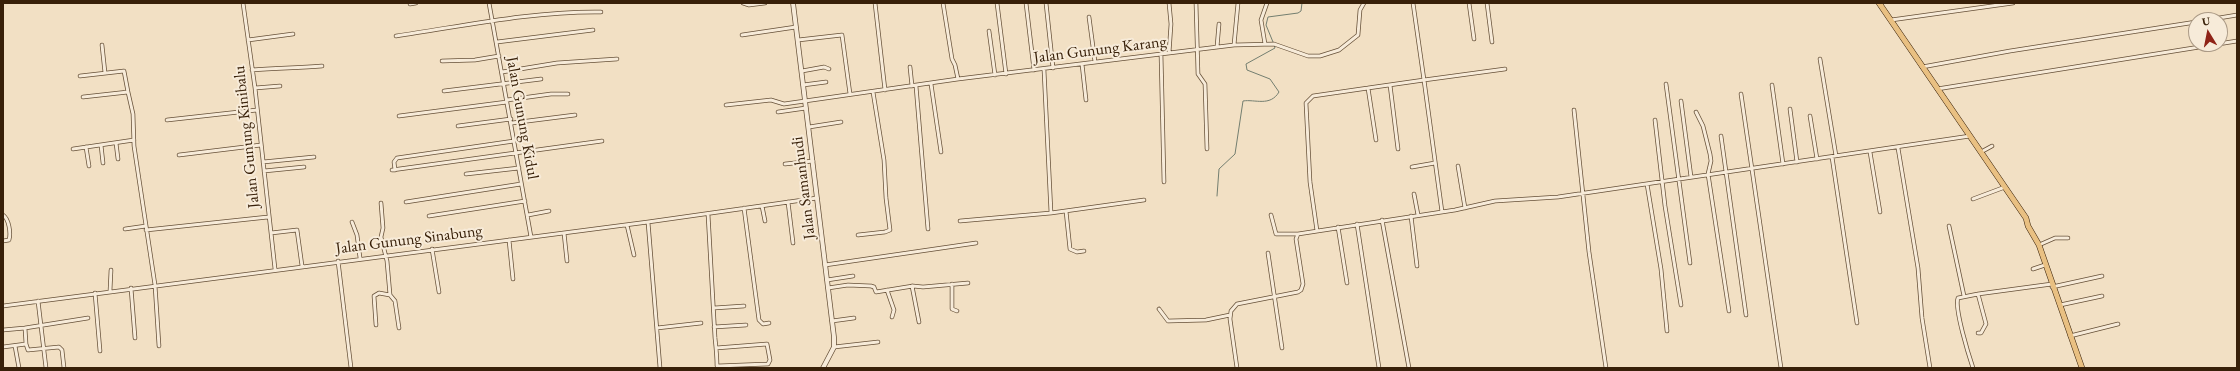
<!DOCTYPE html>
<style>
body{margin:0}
#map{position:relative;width:2240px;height:371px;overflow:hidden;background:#f2e0c4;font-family:"EB Garamond",serif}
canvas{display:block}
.frame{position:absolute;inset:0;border:4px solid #382009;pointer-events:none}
.north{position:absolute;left:2188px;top:12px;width:40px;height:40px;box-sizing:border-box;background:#f7ebd9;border:1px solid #ab9a86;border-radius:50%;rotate:350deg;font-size:11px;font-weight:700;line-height:16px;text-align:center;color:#382009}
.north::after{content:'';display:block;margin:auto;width:14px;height:18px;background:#8f2418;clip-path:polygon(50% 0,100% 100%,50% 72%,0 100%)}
</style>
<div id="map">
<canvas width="2240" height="371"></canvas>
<div class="frame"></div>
<div class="north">U</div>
</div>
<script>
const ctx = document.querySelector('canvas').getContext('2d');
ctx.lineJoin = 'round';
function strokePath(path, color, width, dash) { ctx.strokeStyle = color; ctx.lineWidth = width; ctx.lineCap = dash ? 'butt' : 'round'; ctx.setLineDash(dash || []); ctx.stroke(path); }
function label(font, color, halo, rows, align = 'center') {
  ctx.font = font + ' "EB Garamond",serif'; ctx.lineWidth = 4; ctx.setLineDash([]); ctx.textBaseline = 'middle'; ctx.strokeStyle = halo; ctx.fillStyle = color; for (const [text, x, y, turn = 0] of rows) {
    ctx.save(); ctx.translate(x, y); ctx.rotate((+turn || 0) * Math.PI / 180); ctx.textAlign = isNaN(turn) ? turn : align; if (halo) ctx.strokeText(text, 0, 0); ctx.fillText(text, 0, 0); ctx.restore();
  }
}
strokePath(new Path2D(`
 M1273 42 1266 25 1268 17 1298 13 1301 11 1302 3
 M1217 196 1219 169 1235 154 1243 101C1255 99 1270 107 1279 92L1270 79 1247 70 1246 64 1275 48 1274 45`), '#737e70', 1);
const minor = new Path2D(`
 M243 3 255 88 275 269
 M489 3 531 237
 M743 3 749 5 765 3
 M875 3 885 90
 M943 3 952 59 955 65 958 79
 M997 3 1006 74
 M1026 3 1034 70
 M1046 3 1053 68
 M1169 3 1171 24 1169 53
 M1196 3 1198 74 1205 84 1207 149
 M1469 3 1474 39
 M1487 3 1492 42
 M410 4 416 3
 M1089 17 1095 62
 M1891 20 2013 3
 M2207 20 2237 15
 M989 31 995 75
 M742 35 796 27
 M396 36C464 26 532 11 601 12
 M248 40 293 34
 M798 40 842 35 850 94
 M497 42 593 30
 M1265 44 1261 20 1267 3
 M102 45 105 73
 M1234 45 1238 3
 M1217 47 1219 24
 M1161 54 1164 182
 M1820 59 1836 156
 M442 61 475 60 499 56
 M1082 64 1086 100
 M910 67 912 86
 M1922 67 2010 51 2196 22
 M252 70C276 68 298 68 322 66
 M1044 70 1051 213 1144 200
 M802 71 824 67 829 69
 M502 72 557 63 617 59
 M80 76 124 71 128 92
 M931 84 941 152
 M1666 84 1690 263
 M803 85 826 82
 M1390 85 1398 149
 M1772 85 1783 164
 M916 86 928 229
 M255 88 280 86
 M1937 89 2237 41
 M444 91 541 79
 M1741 94 1781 368
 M83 97 128 92 133 114 134 146 155 285 159 346
 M507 100 551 94H568
 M1681 101 1691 177
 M726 105 771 100 784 104 958 79 1234 45 1274 44 1308 56H1320L1339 50 1358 35 1360 10 1364 3
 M1790 109 1797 162
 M1574 110 1589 252 1606 368
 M778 112 806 108
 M1696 112 1703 126 1710 154 1711 161 1708 174 1729 311
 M399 116 507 102
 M1810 116 1817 159
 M167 120 257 110
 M1655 120 1665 206 1681 305
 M512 123 575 115
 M458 126 511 119
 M809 127 841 122
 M1721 136 1746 315
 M1376 140 1368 88 1424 80 1413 3
 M116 143 118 159
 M101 145 103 163
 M86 147 89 166
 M1898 148 1918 268 1922 318 1930 368
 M73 149 134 140
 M1870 152 1880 212
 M1981 152 1992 146
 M179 155 261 145
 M1832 157 1857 323
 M263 162 314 157
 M785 164 813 161
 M1458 166 1465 208
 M1412 167 1435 163
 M392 170 602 141
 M395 170 394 162 397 158 514 141
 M264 171 304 167
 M466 174 519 168
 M1647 184 1661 269 1667 331
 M1414 194 1418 215
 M1973 199 2005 187
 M406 202 521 184
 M788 202 793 243
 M381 203 383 228 381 237 387 261 390 295 395 301 399 328
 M762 206 765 221
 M744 208 759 320 763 324 769 323
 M1066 211 1070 249 1077 252 1084 251
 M1442 212 1424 80 1505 69
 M708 214 715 338C716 347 717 357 717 366L768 364 770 360 767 344 716 348
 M3 215C9 219 11 233 9 240L3 241
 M528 215 549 211
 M1271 215 1276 234H1298
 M429 216 525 201
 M1411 216 1417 266
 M1382 220 1409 368
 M960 221 1051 213
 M352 222 357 235 360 258
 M648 222 660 368
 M1357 224 1379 368
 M627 225 634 255
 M1949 226 1964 296
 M1338 227 1347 283
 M125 229 146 226
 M146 230 268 217
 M1317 231 1310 182 1306 103 1313 96 1368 88
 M271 233 297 230 302 266
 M564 233 567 261
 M858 235 885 232 890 230 886 198 884 160 873 92
 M509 240 513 279
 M2039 245 2055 238H2068
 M432 249 439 292
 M1268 253 1282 348
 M338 261 351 368
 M825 265 976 243
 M2033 269 2045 265
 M827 280 853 276
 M952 284V309L957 311
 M912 286 919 322
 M2052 287 2102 276
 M131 288 135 338
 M828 288 848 285 871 286 874 287 876 292 913 286 923 287 968 283
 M887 290 894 310 892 317
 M110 291 111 270
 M95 293 100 351
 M1978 294 1986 324 1981 333H1978
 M38 301 46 368
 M2060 305 2102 296
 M3 306 648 222 817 198
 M714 308 744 306
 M1159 309 1168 321 1206 320 1230 315
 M832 321 854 318
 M376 325 374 296 379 293 390 295
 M714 327 746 325
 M657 328 701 323
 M3 330 25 328
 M2070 336 2118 324
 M26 344 28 350 59 347 62 350 64 368
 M15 346 19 368
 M3 347 26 344 25 328 88 318
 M834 347 878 342
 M1237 368 1230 319 1231 311 1237 304 1298 292 1301 290 1303 284 1296 239 1298 234 1455 210 1495 201 1558 197 1970 136
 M1973 368C1969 356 1954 308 1958 298L1978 294 2052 284`);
const tertiary = new Path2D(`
 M793 3 834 337V347L823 368`);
const primary = new Path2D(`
 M1879 3 2026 218 2028 226 2039 245 2082 368`);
strokePath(minor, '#665038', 4.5);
strokePath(tertiary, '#665038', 5.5);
strokePath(primary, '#382009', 6);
strokePath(minor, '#f7ebd9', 3);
strokePath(tertiary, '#f7ebd9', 4);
strokePath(primary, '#e9c082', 5);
label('16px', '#382009', '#f7ebd9', [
 ["Jalan Gunung Karang",1100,50,-7],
 ["Jalan Gunung Kidul",522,118,80],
 ["Jalan Gunung Kinibalu",247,137,-96],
 ["Jalan Samanhudi",804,188,-97],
 ["Jalan Gunung Sinabung",409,240,-7]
]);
</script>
